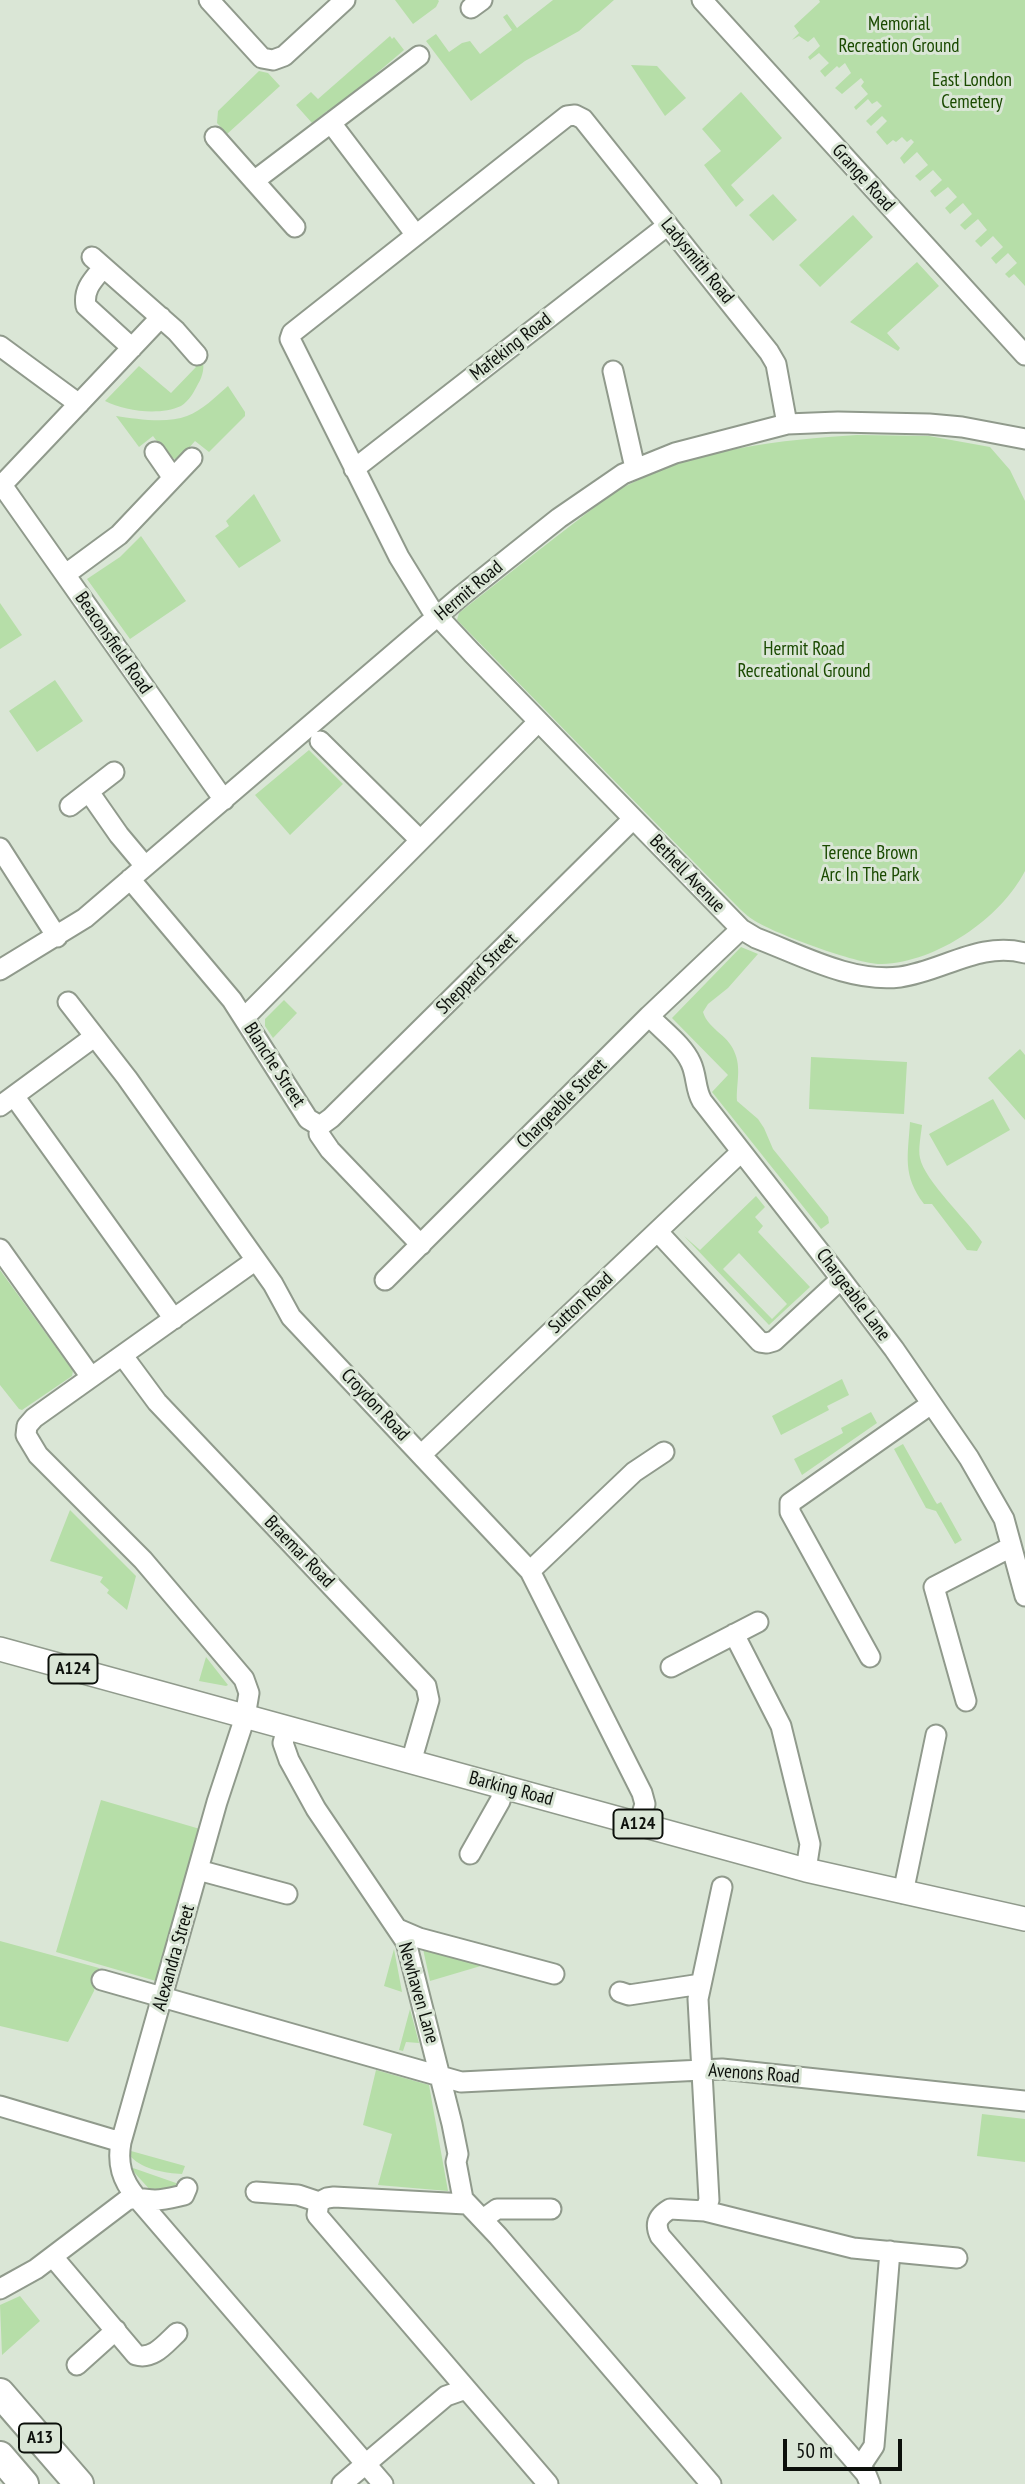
<!DOCTYPE html>
<style>
body{margin:0}
#map{position:relative;width:1025px;height:2484px;overflow:hidden;background:#dae6d6;font-family:"PT Sans Narrow",sans-serif}
canvas{display:block}
.scale{position:absolute;left:783px;top:2439px;width:119px;height:32px;box-sizing:border-box;border:4px solid #0c100b;border-top:0;padding-left:9px;font-size:21px;line-height:24px;white-space:nowrap;color:#0c100b;-webkit-text-stroke:5px #dae6d6;paint-order:stroke}
</style>
<div id="map">
<canvas width="1025" height="2484"></canvas>
<div class="scale">50 m</div>
</div>
<script>
const ctx = document.querySelector('canvas').getContext('2d');
ctx.lineJoin = 'round';
function paint(path, color) { ctx.fillStyle = color; ctx.fill(path, 'evenodd'); }
function strokePath(path, color, width, dash) { ctx.strokeStyle = color; ctx.lineWidth = width; ctx.lineCap = dash ? 'butt' : 'round'; ctx.setLineDash(dash || []); ctx.stroke(path); }
function label(font, color, halo, rows, align = 'center') {
  ctx.font = font + ' "PT Sans Narrow",sans-serif'; ctx.lineWidth = 6; ctx.setLineDash([]); ctx.textBaseline = 'middle'; ctx.strokeStyle = halo; ctx.fillStyle = color; for (const [text, x, y, turn = 0] of rows) {
    ctx.save(); ctx.translate(x, y); ctx.rotate((+turn || 0) * Math.PI / 180); ctx.textAlign = isNaN(turn) ? turn : align; if (halo) ctx.strokeText(text, 0, 0); ctx.fillText(text, 0, 0); ctx.restore();
  }
}
paint(new Path2D(`
 M395 0H438L439 1 436 7 413 24Z
 M553 0H614L579 31 525 61 471 101 426 41 436 34 449 52 462 43 470 41 480 54 512 30 503 17 507 14 517 28Z
 M819 0H1025V286L1014 274 1009 278 1005 274 1017 263 1008 253 996 264 991 258 1003 247 993 236 981 247 975 241 987 230 978 219 965 230 960 225 972 214 963 203 950 214 945 208 957 197 948 187 935 197 930 191 942 180 933 170 920 181 915 176 928 165 917 152 904 164 900 158 914 142 911 139 907 142 902 137 896 142 893 140 887 145 876 132 887 121 882 116 871 126 866 121 882 106 877 101 872 104 868 99 856 110 854 107 868 94 861 86 864 82 861 78 842 94 835 88 851 73 845 63 839 68 837 66 825 77 820 71 829 63 819 53 810 60 808 57 820 46 814 37 808 42 799 36 792 40 799 33 794 26 820 2Z
 M390 36 392 39 394 37 404 50 330 113 327 111 312 123 296 105 311 92 318 99Z
 M631 65 657 66 686 98 665 116Z
 M259 71 268 73 280 86 227 134 217 123 218 111Z
 M741 92 782 138 731 185 744 200 736 207 704 165 721 151 702 129Z
 M773 194 797 220 773 241 749 215Z
 M853 215 873 237 820 287 799 265Z
 M917 262 939 286 887 333 900 348 898 351 850 322Z
 M202 358C205 366 203 376 198 384 194 392 189 401 181 406 159 416 125 411 105 401L139 366 171 393 196 367 194 365Z
 M228 386 245 412V416L209 452 195 441 180 458 175 459 168 456 153 436 139 447 116 416C137 419 167 424 187 416 203 410 215 397 228 386Z
 M857 435 929 436 990 447 1010 470 1025 501V871C1000 919 937 962 882 964 859 965 776 934 755 921 748 917 741 910 735 904L457 620 459 613 469 605C505 577 541 548 578 520 595 507 611 493 630 484 699 448 781 440 857 435Z
 M254 494 281 541 239 568 215 536 229 526 226 521Z
 M141 536 186 601 130 639 87 579 120 557Z
 M0 603 22 635 0 649Z
 M55 680 83 721 37 752 9 711Z
 M309 750 343 784 290 835 255 795Z
 M741 947 758 954 728 988 708 1004 703 1012C708 1029 728 1035 734 1051 742 1068 736 1084 737 1101L758 1119 764 1128 773 1149 828 1217 829 1223 821 1229 712 1092 728 1075 672 1018Z
 M284 1000 297 1013 273 1038 265 1026V1019Z
 M1020 1049 1025 1055V1120L988 1078Z
 M811 1057 907 1062 904 1114 809 1109Z
 M993 1099 1010 1130 947 1166 929 1134Z
 M910 1122 922 1125C921 1135 918 1149 920 1158 924 1180 968 1221 982 1242L977 1251 967 1250 932 1204H924C902 1175 908 1156 910 1122Z
 M756 1196 765 1207 755 1217 763 1226 758 1232 810 1287 769 1325 684 1236 700 1250ZM739 1253 787 1304 772 1319 723 1269Z
 M0 1270 73 1371 72 1376 22 1410 19 1409 0 1385Z
 M842 1379 849 1395 827 1406 829 1410 781 1435 772 1416Z
 M871 1412 877 1423 802 1475 794 1459 843 1433 841 1428Z
 M903 1444 935 1501 937 1504 941 1502 962 1540 955 1544 936 1511 926 1508 894 1449Z
 M70 1510 136 1576 127 1610 107 1593 109 1590 100 1582 103 1577 50 1561Z
 M206 1657 228 1685 226 1686 199 1681Z
 M101 1800 200 1829 156 1981 56 1952Z
 M0 1941 99 1968 94 1991 68 2042 0 2026Z
 M394 1949 402 1992 384 1986Z
 M423 1949 484 1965 430 1981Z
 M410 2009 419 2043 406 2042 403 2051 399 2050Z
 M376 2070 429 2085 448 2191 378 2185 392 2134 363 2125Z
 M982 2114 1025 2119V2162L977 2156Z
 M131 2151 185 2166 182 2174C165 2173 144 2170 131 2157Z
 M133 2168 176 2183 181 2187 152 2192 132 2170Z
 M20 2296 40 2321 2 2355 0 2305Z`), '#b6dea8');
const minor = new Path2D(`
 M209 0 262 58 273 60 284 56 345 0
 M702 0 1025 355
 M471 8 482 0
 M331 123 416 235
 M215 137 295 227
 M254 181 419 56
 M92 257 176 331 197 355
 M103 268C93 280 83 289 86 306L132 348
 M0 346 79 404
 M613 371 635 468
 M787 424 776 364 769 352 583 119 575 115 567 116 292 333 290 339 399 557 431 609 472 653 741 929 756 938C801 955 851 983 900 977 943 971 980 941 1025 953
 M155 452 173 478
 M354 469 668 225
 M2 485 224 800
 M0 487 161 317
 M66 574 119 535 192 458
 M320 741 420 840
 M89 792 119 835 145 866
 M70 806 114 772
 M0 848 57 937
 M130 879 232 1000 308 1119 320 1126
 M0 970 85 918 461 596 559 518 623 474 675 453 787 424 838 422 929 424 962 427 1025 439
 M68 1002 127 1078 273 1284 291 1317 530 1571 642 1793 645 1804 639 1824
 M649 1016C663 1031 683 1045 691 1063 697 1076 695 1089 702 1101L841 1279 894 1349 969 1458 1004 1519 1025 1596
 M244 1018 538 722
 M14 1096 174 1319
 M0 1106 94 1037
 M320 1126 331 1118 633 819
 M320 1126 319 1134 330 1150 421 1245
 M658 1232 760 1342 767 1343 774 1341 841 1279
 M0 1249 91 1377
 M256 1260 34 1418 27 1426 26 1435 38 1455 143 1560 244 1679 249 1693 245 1717 217 1802 121 2142C117 2164 122 2180 136 2197L383 2484
 M385 1280 649 1016 741 929
 M123 1356 157 1402 426 1686 429 1700 411 1762
 M421 1455 741 1152
 M530 1571 634 1472 664 1452
 M734 1634 781 1726 810 1844 806 1870
 M870 1657 790 1512V1503L931 1404
 M671 1667 758 1622
 M966 1701 934 1587 1011 1547
 M287 1728 283 1743 289 1760 316 1809 406 1942 452 2124 458 2154 456 2162 463 2199 498 2236 711 2484
 M470 1854 500 1801 504 1787
 M198 1870 287 1894
 M903 1893 936 1735
 M398 1929 419 1938 554 1974
 M102 1980 461 2082 722 2069 1025 2101
 M620 1992 629 1995 701 1984
 M0 2106 121 2142
 M256 2192 298 2195 319 2202 327 2198 334 2197 466 2204
 M319 2202 317 2215 548 2484
 M705 2211 709 2200 698 1999 722 1887
 M483 2219 497 2209H551
 M53 2257 136 2355C153 2360 165 2344 177 2333
 M0 2289 36 2269 127 2200C138 2196 145 2200 155 2200 165 2200 175 2197 184 2195L187 2188
 M77 2365 116 2330
 M860 2467 874 2446 890 2251
 M342 2484 446 2396 466 2389
 M870 2484 866 2474 660 2236C654 2223 658 2216 670 2209L705 2211 853 2248 957 2258`);
const major = new Path2D(`
 M0 1649 806 1870 1025 1919`);
const highway = new Path2D(`
 M0 2393 79 2484
 M0 2456 24 2484`);
strokePath(minor, '#909a8c', 23);
strokePath(major, '#909a8c', 26);
strokePath(highway, '#909a8c', 32);
strokePath(minor, '#fff', 19);
strokePath(major, '#fff', 23);
strokePath(highway, '#fff', 28);
for (const [x, y, w] of [
 [73,1669,49],
 [638,1824,49],
 [40,2438,42]
]) { const box = new Path2D(); box.roundRect(x - w / 2, y - 14.5, w, 29, 5); ctx.fillStyle = '#dae6d6'; ctx.fill(box); strokePath(box, '#0c100b', 2); }
label('bold 18px', '#0c100b', null, [
 ["A124",73,1669],
 ["A124",638,1824],
 ["A13",40,2438]
]);
label('19px', '#1a4a00', '#dae6d6', [
 ["Memorial",899,25],
 ["Recreation Ground",899,47],
 ["East London",972,81],
 ["Cemetery",972,103],
 ["Hermit Road",804,650],
 ["Recreational Ground",804,672],
 ["Terence Brown",870,854],
 ["Arc In The Park",870,876]
]);
label('19px', '#0c100b', '#dae6d6', [
 ["Grange Road",863,178,48],
 ["Ladysmith Road",697,261,51],
 ["Mafeking Road",511,347,-38],
 ["Hermit Road",469,591,-40],
 ["Beaconsfield Road",113,643,55],
 ["Bethell Avenue",687,874,46],
 ["Sheppard Street",477,974,-45],
 ["Blanche Street",274,1065,57],
 ["Chargeable Street",562,1104,-45],
 ["Chargeable Lane",853,1295,53],
 ["Sutton Road",581,1303,-43],
 ["Croydon Road",375,1405,47],
 ["Braemar Road",299,1552,46],
 ["Barking Road",511,1789,15],
 ["Alexandra Street",174,1958,-74],
 ["Newhaven Lane",418,1993,74],
 ["Avenons Road",754,2074,4]
]);
</script>
